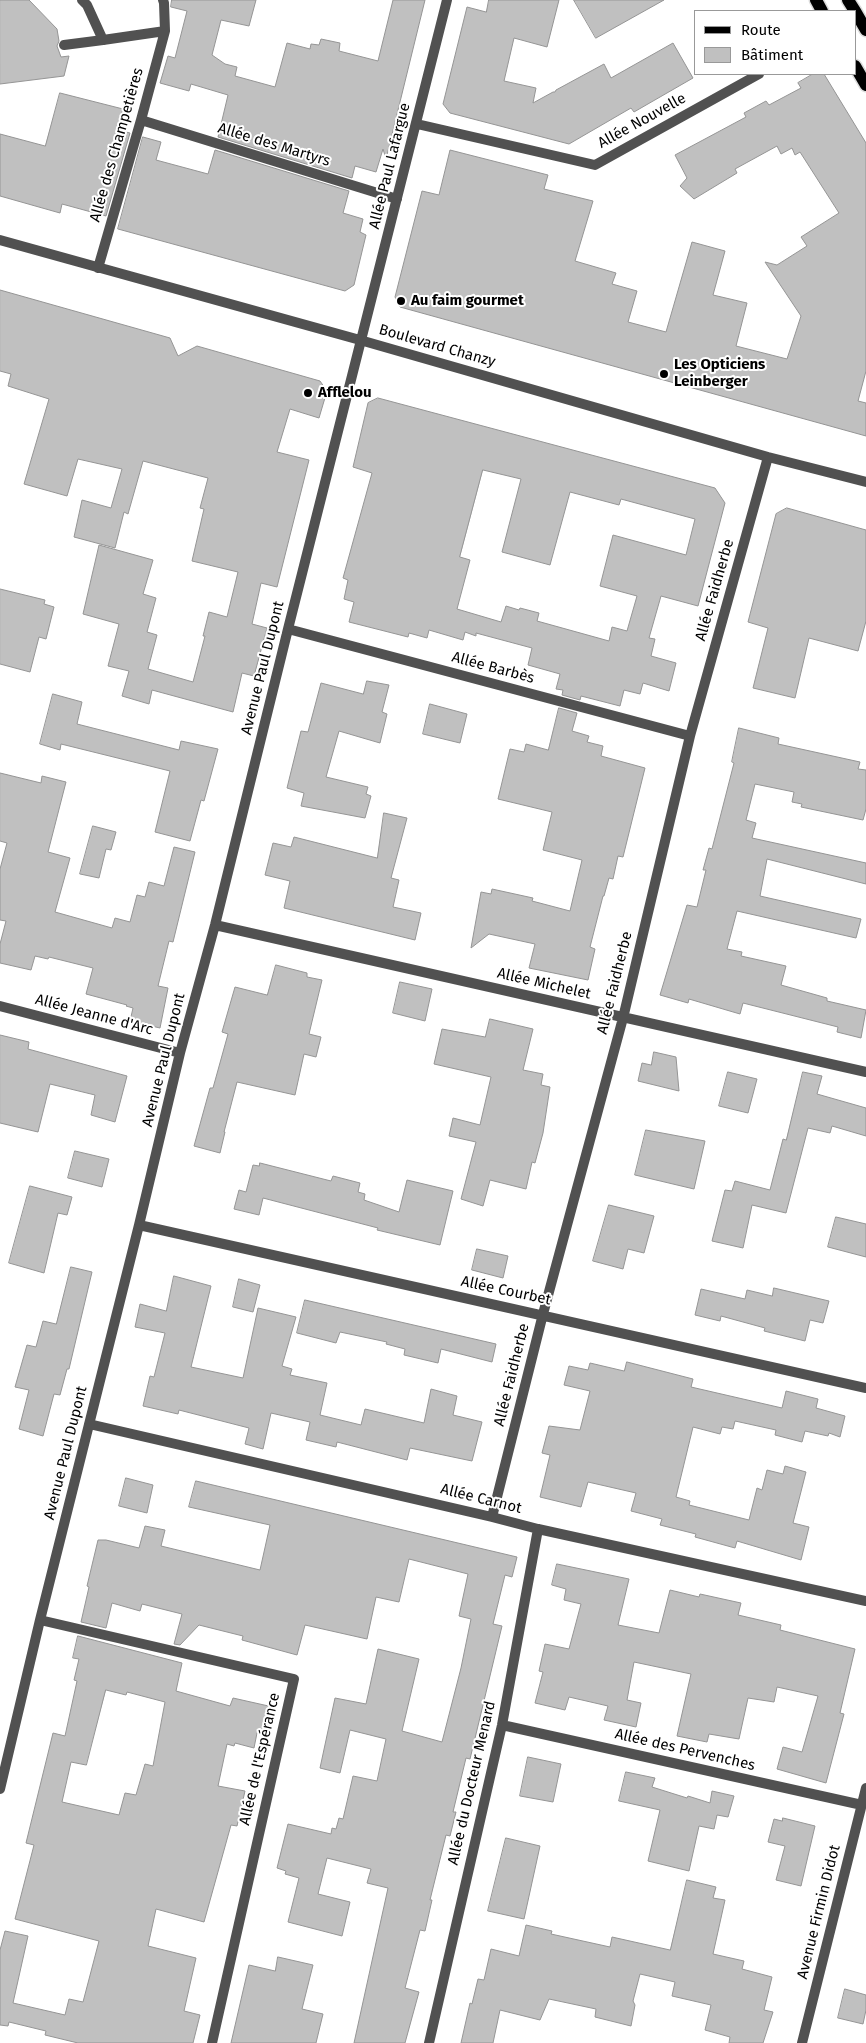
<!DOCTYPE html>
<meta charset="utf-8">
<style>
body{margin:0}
#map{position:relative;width:866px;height:2043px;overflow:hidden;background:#fff;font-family:"Fira Sans",sans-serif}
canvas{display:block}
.legend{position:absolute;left:694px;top:10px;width:162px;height:65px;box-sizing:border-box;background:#fff;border:1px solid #999;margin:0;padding:6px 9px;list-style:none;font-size:15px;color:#000}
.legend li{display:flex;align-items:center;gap:10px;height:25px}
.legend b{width:25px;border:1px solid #999}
</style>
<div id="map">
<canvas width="866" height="2043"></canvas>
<ul class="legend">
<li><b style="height:6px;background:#000"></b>Route</li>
<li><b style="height:14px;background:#c0c0c0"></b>Bâtiment</li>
</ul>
</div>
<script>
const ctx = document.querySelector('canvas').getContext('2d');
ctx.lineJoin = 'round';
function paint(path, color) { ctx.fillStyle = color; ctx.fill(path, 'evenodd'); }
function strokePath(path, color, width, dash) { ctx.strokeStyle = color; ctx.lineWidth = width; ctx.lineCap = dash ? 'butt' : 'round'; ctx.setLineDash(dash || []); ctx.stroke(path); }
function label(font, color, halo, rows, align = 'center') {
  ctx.font = font + ' "Fira Sans",sans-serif'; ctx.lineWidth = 4; ctx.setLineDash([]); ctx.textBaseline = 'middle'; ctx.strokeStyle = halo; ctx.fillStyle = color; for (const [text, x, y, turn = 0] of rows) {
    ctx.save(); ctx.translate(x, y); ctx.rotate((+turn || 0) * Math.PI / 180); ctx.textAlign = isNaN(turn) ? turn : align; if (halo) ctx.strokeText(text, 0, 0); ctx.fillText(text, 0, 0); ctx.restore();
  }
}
const building = new Path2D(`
 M0 0H29L57 29 59 41 57 46 61 57 69 56 64 76 0 84Z
 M172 0H256L249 26 221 20 212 55 225 64 237 67 235 76 275 87 287 43 310 49 311 44 319 45 321 39 340 43 339 51 378 61 393 0H425L386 159 383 149 376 172 355 166 352 178 218 137 228 95 191 84 189 91 160 83 168 56 175 58 187 11 171 7Z
 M489 0H559L547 47 514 38 504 81 536 88 533 103 553 92H555L556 90 604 64 611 78 673 43 693 78 634 112 631 108 569 144 450 113 443 104 467 7 486 12Z
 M574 0H664L596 38Z
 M813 74H824L866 143V371L858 401 866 403V436L400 307 395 297 422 191 439 195 450 150 548 175 544 189 593 201 575 261 616 273 612 284 637 291 628 322 666 332 692 242 725 251 713 295 747 303 736 346 787 359 801 316 765 262 777 265 807 246 801 237 839 213 800 152 795 155 792 148 781 154 777 146 735 169 737 173 694 199 680 186 687 178 675 155 746 117 744 113 766 101 769 105 801 88 798 83Z
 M60 93 123 109 115 138 126 132 130 133 106 216 62 204 60 213 0 196V134L45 146Z
 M143 137 161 142 156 160 208 174 215 150 349 191 343 213 363 219 360 232 366 235 354 285 345 291 118 229Z
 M0 290 170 338 178 356 197 346 320 381 327 391 319 418 290 409 277 452 309 460 277 587 261 583 252 624 267 628 254 676 242 673 233 712 152 690 149 704 122 696 129 671 108 666 119 624 83 614 99 545 153 560 143 594 156 598 147 632 157 635 148 669 193 682 205 636H203L209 612 227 617 238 572 192 561 204 509 200 508 208 478 143 461 128 514 124 512 115 548 74 537 82 500 111 508 122 469 78 459 67 496 24 484 49 399 8 386 11 374 0 371Z
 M378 398 715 488 725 503 698 606 661 596 649 638 655 639 651 656 676 663 669 691 643 683 640 694 624 690 620 706 581 696 580 700 562 695 563 690 556 689 560 674 528 665 532 648 476 633V636L465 632 463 640 429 630 427 638 409 633 408 637 349 622 354 602 344 599 348 580 343 578 372 473 353 467 368 403ZM483 470 521 479 502 552 550 565 570 492 619 505 621 499 695 519 686 555 613 535 600 586 637 596 627 631 612 627 609 641 537 621 539 613 520 608 519 610 506 606 501 622 457 609 470 560 460 557Z
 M787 508 866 530V621L858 651 809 638 795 698 753 688 768 628 748 622 776 514Z
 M0 589 45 600 44 604 54 607 46 639 39 637 30 672 0 664Z
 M367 681 389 685 382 712 387 714 380 743 339 731 326 777 368 787 366 794 371 796 365 818 301 806 304 793 287 788 301 731 308 732 321 683 363 694Z
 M53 694 82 702 77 724 179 750 181 741 218 749 204 801 201 800 190 841 155 832 170 771 61 744 60 750 40 744Z
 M430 704 467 714 460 743 423 734Z
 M559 708 577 713 572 731 589 736 587 742 603 746 601 756 645 768 623 857 618 856 613 879 609 878 604 896H603L590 947 595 949 588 980 529 968 535 944 489 934 471 948 481 892 491 894 492 889 533 898 532 901 570 911 582 860 543 850 552 812 498 799 510 749 524 752 526 744 548 750Z
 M739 728 779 738 778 744 860 762 858 769 866 770V809L863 820 801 807 802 804 792 802 794 792 755 784 746 820 756 823 752 838 866 863V884L767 859 760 896 861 919 856 938 737 911 727 949 742 952 741 956 786 966 781 985 827 998V1001L866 1010 861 1038 837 1032 838 1027 743 1003 740 1014 689 999 688 1003 660 995 687 905 697 907 706 870H703L709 848 712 849 734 763 732 762Z
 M0 773 41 783 42 776 66 782 48 852 70 858 55 912 112 928 115 918 130 922 137 895 145 897 149 882 164 886 174 847 195 852 173 942 169 941 158 986 168 988 160 1028 130 1021 133 1008 126 1006 127 1005 86 994 93 968 49 957 48 959 35 956 31 970 0 963V944L6 921 0 920V869L7 843 0 841Z
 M384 813 407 818 391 878 399 880 393 907 421 913 415 940 284 908 290 881 265 875 273 843 291 847 294 837 377 858Z
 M93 826 116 832 111 850 106 849 99 878 80 874Z
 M276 965 307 973V977L322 980 309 1034 321 1037 316 1057 304 1054 295 1095 237 1082 224 1132H225L220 1153 194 1146 210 1088H213L228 1034 222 1032 235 987 267 995Z
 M400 982 432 989 425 1021 393 1013Z
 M490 1019 533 1029 523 1070 543 1074 541 1085 550 1087 543 1133 535 1163 532 1162 526 1189 490 1180 483 1206 461 1199 476 1142 449 1136 453 1118 480 1125 491 1077 434 1064 442 1029 485 1037Z
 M0 1035 29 1042 28 1049 127 1076 115 1122 91 1115 95 1095 50 1084 38 1132 0 1123Z
 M654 1052 676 1057 679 1091 638 1081 642 1063 651 1065Z
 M728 1072 757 1079 748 1113 719 1106Z
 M803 1072 822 1076 817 1094 866 1108V1136L832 1126 830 1133 808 1128 786 1213 752 1205 743 1248 712 1241 725 1190 732 1191 735 1181 770 1190 783 1139 786 1140Z
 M646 1130 705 1141 694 1189 635 1175Z
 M75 1151 109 1159 102 1187 68 1178Z
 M260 1163 331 1181 333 1176 360 1183 358 1192 365 1194 364 1200 399 1212 407 1180 453 1191 440 1245 377 1230 378 1228 263 1198 259 1215 234 1209 239 1190 246 1192 253 1165 259 1166Z
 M30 1186 72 1197 67 1215 58 1213 44 1273 9 1263Z
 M609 1205 654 1216 644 1253 628 1249 623 1269 593 1261Z
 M836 1217 866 1224V1257L828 1247Z
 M477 1249 508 1256 503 1278 472 1270Z
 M71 1267 92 1272 69 1369H67L60 1395 54 1394 43 1436 19 1429 29 1390 15 1387 27 1345 36 1347 43 1321 56 1324Z
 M174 1276 211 1286 191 1367 243 1378 258 1308 296 1317 282 1366 292 1369 290 1375 327 1383 320 1415 361 1425 365 1409 424 1423 431 1389 457 1396 453 1415 482 1422 472 1461 410 1448 407 1460 337 1442 336 1447 306 1440 310 1422 271 1413 263 1449 245 1444 249 1428 179 1410 178 1414 143 1406 150 1376 154 1377 165 1333 135 1327 140 1304 166 1311Z
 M239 1279 260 1285 253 1312 233 1307Z
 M774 1288 829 1301 823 1323 810 1320 805 1341 764 1331 765 1328 721 1316 720 1321 695 1315 701 1289 745 1299 747 1290 772 1296Z
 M305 1300 496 1344 492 1362 441 1349 438 1363 404 1355 405 1349 386 1344 387 1342 340 1332 336 1343 297 1333Z
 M627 1362 693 1379 691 1387 782 1408 786 1391 818 1399 816 1408 845 1416 840 1437 829 1433 828 1436 805 1431 802 1442 775 1435 776 1430 735 1421 733 1429 722 1427 720 1434 693 1427 676 1497 690 1501 689 1505 749 1520 757 1488 762 1490 767 1470 783 1474 785 1466 806 1472 793 1523 809 1527 801 1560 737 1541 735 1548 695 1537 696 1534 660 1525 662 1519 631 1511 636 1493 588 1482 581 1507 540 1497 550 1455 542 1453 549 1426 580 1430 590 1391 564 1385 569 1366 588 1370 590 1363 624 1371Z
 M126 1478 153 1485 147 1513 119 1506Z
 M196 1481 517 1557 512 1577 505 1575 493 1624 502 1626 470 1759 466 1758 453 1812H456L450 1836 446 1835 430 1900H432L425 1931 420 1930 405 1988 419 1992 405 2043H354L388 1888 367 1883 371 1869 327 1858 318 1894 350 1902 342 1936 288 1922 299 1878 285 1874 286 1871 277 1868 288 1824 331 1834 332 1828 336 1829 339 1818 343 1819 353 1776 377 1781 386 1739 350 1730 340 1773 320 1768 335 1698 366 1704 378 1649 419 1659 402 1731 442 1742 461 1668 471 1619 459 1616 468 1574 409 1559 399 1602 376 1597 367 1639 305 1625 297 1655 242 1640 243 1636 199 1625 180 1645 174 1644 182 1614 142 1604 140 1611 112 1603 106 1628 81 1622 89 1587 87 1586 98 1540H106L139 1548 145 1526 165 1530 161 1546 260 1570 270 1525 189 1507Z
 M557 1564 629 1579 618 1625 659 1633 670 1590 699 1597 700 1594 741 1603 738 1615 781 1625 780 1630 855 1649 840 1713 844 1714 826 1783 777 1769 783 1747 802 1752 818 1696 777 1687 774 1702 748 1698 739 1739 709 1734 707 1742 677 1736 691 1674 634 1662 627 1700 641 1703 636 1727 604 1720 608 1706 569 1697 565 1710 535 1703 543 1672 539 1671 545 1644 569 1649 581 1604 564 1600 566 1589 552 1585Z
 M78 1636 182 1663 176 1691 230 1706 233 1698 273 1707 265 1732 257 1733 254 1748 235 1743 234 1746 227 1744 218 1786 245 1791 237 1826 231 1825 204 1922 156 1909 148 1946 196 1958 184 2011 200 2015 193 2043H78L45 2035 46 2031 9 2022 8 2026 0 2025V1950L5 1931 28 1936 13 2003 65 2015 69 1999 83 2002 99 1941 15 1919 34 1845 26 1843 53 1733 65 1736 77 1681 74 1680 79 1659 73 1658ZM106 1690 126 1695 127 1692 165 1702 153 1766 145 1764 136 1795 125 1793 119 1815 62 1802 71 1762 86 1765Z
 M528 1757 561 1764 553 1802 520 1796Z
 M626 1772 655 1778 652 1787 687 1798 688 1796 710 1803 712 1791 734 1796 728 1817 717 1815 714 1829 699 1826 689 1871 648 1861 660 1810 619 1801Z
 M783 1818 815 1826 801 1886 776 1880 785 1846 768 1842 774 1819 782 1821Z
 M506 1838 540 1846 524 1919 488 1911Z
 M687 1880 716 1887 713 1898 725 1900 713 1954 744 1961 742 1969 772 1977 764 2010 773 2012 763 2043H729L730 2037 705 2030 711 2005 672 1996 675 1982 640 1974 633 2001 635 2005 631 2026 595 2017 596 2009 549 1999 540 2020 500 2010 493 2043H461L470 2003 472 2004 478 1979 484 1980 491 1949 519 1956 526 1925 552 1931 551 1934 610 1947 612 1937 670 1950Z
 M278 1957 313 1965 302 2009 323 2014 316 2043H231L249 1965 275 1971Z
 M845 1989 866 1995V2010L863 2024 838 2018Z`);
paint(building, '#c0c0c0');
strokePath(building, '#959595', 1);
const primary = new Path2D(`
 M816 0 822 11
 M848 0 855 11
 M855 11 866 30
 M855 66 866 85`);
strokePath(primary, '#dbdbdb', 15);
strokePath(new Path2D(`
 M64 45 103 40`), '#515151', 10);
strokePath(new Path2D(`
 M82 0 87 5 103 40 165 31
 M141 120 397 199
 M417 124 595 165 759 74
 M0 240 360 340 768 457 866 482
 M98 268 141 120 165 31 164 3 163 0
 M288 629 690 736
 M215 925 866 1072
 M0 1006 180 1053
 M139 1225 866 1388
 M89 1424 492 1517 538 1529 866 1601
 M492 1517 543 1314 623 1018 690 736 768 457
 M40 1620 294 1679 212 2043
 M502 1725 862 1805
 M0 1789 40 1620 139 1225 180 1053 215 925 288 629 447 0
 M429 2043 502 1725 538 1529
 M802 2043 866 1788`), '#515151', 10);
strokePath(primary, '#000', 12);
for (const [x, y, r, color] of [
 [401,301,5,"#000"],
 [664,374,5,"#000"],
 [308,393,5,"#000"]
]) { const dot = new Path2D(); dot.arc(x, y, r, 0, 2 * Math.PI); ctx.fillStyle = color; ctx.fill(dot); strokePath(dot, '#fff', 2); }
label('15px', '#000', '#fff', [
 ["Allée Nouvelle",642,121,-29],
 ["Allée des Champetières",117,145,-74],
 ["Allée des Martyrs",274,145,17],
 ["Allée Paul Lafargue",390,166,-76],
 ["Boulevard Chanzy",437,346,16],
 ["Allée Faidherbe",715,590,-74],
 ["Avenue Paul Dupont",263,668,-76],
 ["Allée Barbès",493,668,15],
 ["Allée Faidherbe",615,983,-76],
 ["Allée Michelet",544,984,13],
 ["Allée Jeanne d'Arc",94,1015,15],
 ["Avenue Paul Dupont",164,1060,-76],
 ["Allée Courbet",506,1291,12],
 ["Allée Faidherbe",512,1375,-76],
 ["Avenue Paul Dupont",66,1453,-76],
 ["Allée Carnot",481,1499,14],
 ["Allée des Pervenches",685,1750,13],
 ["Allée de l'Espérance",260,1759,-77],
 ["Allée du Docteur Menard",472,1783,-77],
 ["Avenue Firmin Didot",819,1912,-76]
]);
label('bold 15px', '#000', '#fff', [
 ["Au faim gourmet",411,301],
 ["Les Opticiens",674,365],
 ["Leinberger",674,382],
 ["Afflelou",318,393]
], 'left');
</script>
